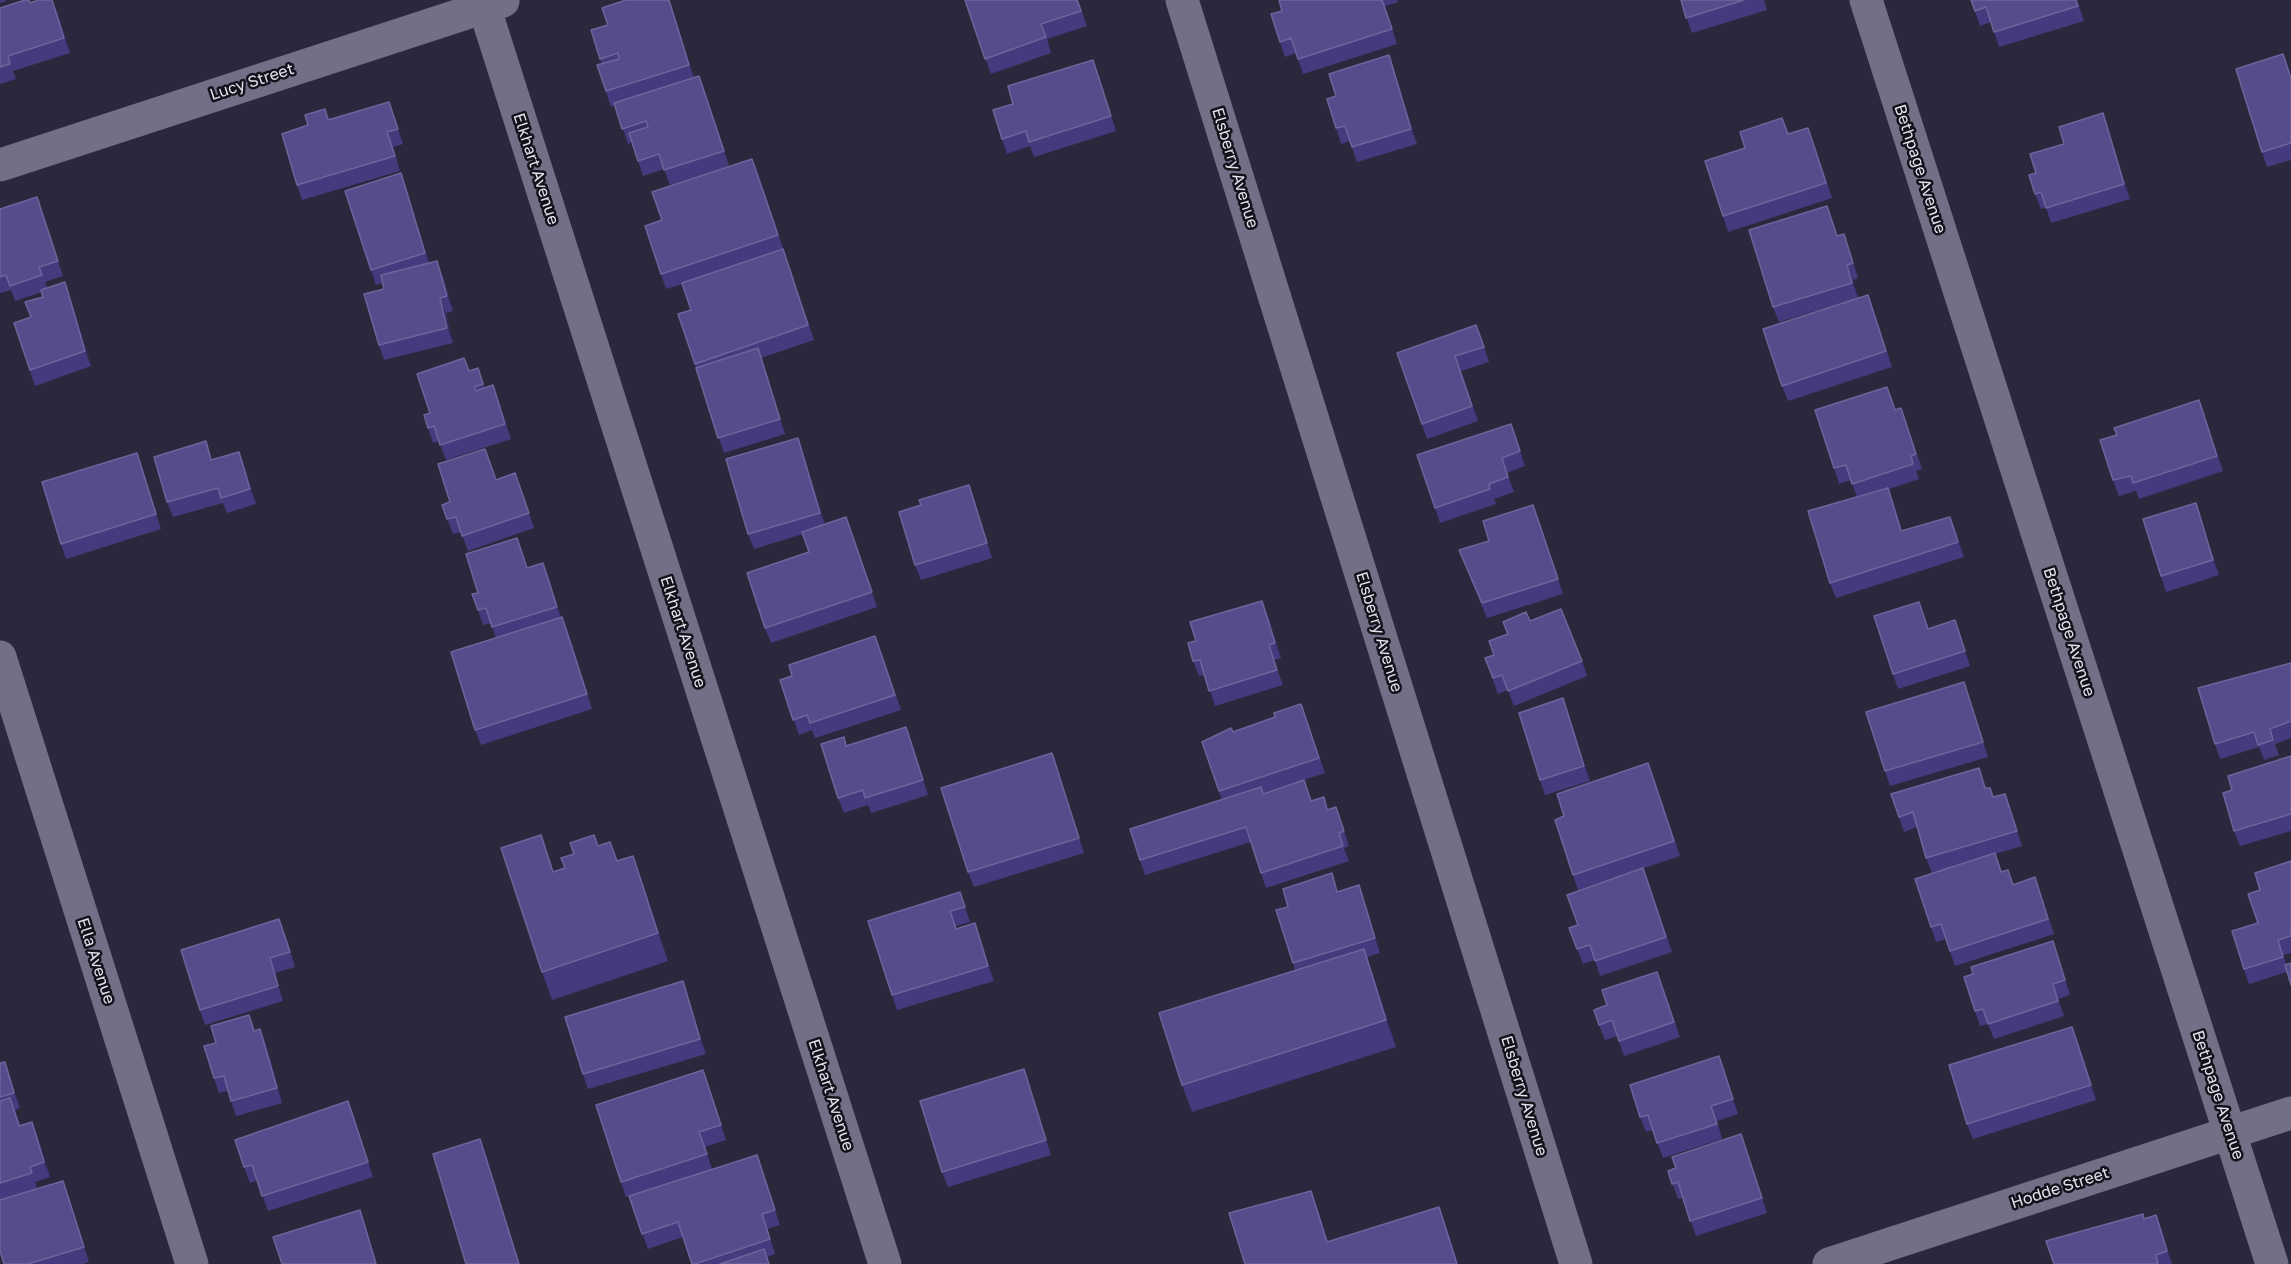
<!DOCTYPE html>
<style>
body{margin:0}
canvas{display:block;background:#2a283c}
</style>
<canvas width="2291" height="1264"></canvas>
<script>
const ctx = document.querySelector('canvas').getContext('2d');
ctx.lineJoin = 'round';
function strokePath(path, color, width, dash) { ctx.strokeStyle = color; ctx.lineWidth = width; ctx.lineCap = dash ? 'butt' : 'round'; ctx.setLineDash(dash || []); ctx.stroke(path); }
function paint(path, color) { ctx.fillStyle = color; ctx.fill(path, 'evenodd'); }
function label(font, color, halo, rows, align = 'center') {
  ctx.font = font + ' "Golos Text",sans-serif'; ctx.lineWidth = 5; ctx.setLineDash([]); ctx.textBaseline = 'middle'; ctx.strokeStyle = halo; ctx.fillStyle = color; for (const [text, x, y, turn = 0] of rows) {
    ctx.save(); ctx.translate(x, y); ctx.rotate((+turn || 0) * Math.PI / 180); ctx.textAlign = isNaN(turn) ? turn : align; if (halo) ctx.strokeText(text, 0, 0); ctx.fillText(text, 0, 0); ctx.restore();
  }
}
strokePath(new Path2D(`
 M482 0 885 1264
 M1182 0 1576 1264
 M1866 0 2272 1264
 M0 165 503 1
 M0 657 192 1264
 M1829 1264 2291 1113`), '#717087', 33);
paint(new Path2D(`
 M0 0H6V1L0 3Z
 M626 0H669L694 77 699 76 729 166 670 185 664 169 643 176 632 142 628 144 615 105 611 107 606 91 602 64 600 59 608 25Z
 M965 0H1078L1087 26 1047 39 1051 53 991 74Z
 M1279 0H1397L1398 2 1385 6 1397 44 1303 74 1296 53 1285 57 1280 42 1282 11Z
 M1681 0H1764L1767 10 1692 33Z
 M1971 0H2077L2084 21 1999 47 1991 22 1980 26Z
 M30 3 57 11 70 53 13 71 16 79 0 84V8Z
 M1389 55 1417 144 1357 162 1350 141 1341 144 1336 128V96Z
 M2288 69 2291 77V160L2267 167 2262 152Z
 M1098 75 1116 131 1034 157 1030 146 1007 154 1002 139 1013 104Z
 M389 102 403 144 393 147 400 171 302 200 297 185 308 125 325 109 329 119Z
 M2103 113 2130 199 2051 223 2046 207 2041 209 2035 194 2036 173 2064 144Z
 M1788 134 1814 143 1832 198 1728 232 1723 216Z
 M401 173 429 263 443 276 453 311 446 313 453 343 384 360 379 345 384 289 383 283 376 285 371 270Z
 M758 174 814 340 761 358 785 434 724 453 678 314 691 310 683 284 666 289 661 274 662 220Z
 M37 197 63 276 45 282 47 288 70 297 91 366 35 386 14 323 31 317 43 297 42 292 15 301 11 290 0 293V209Z
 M1838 236 1849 249 1858 278 1853 280 1858 298 1779 322 1773 307Z
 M1868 295 1892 367 1788 401 1782 386Z
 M1482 340 1489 362 1461 371 1478 421 1427 439 1397 353Z
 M464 358 469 371 478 368 485 388 493 385 511 439 446 460 439 441 433 443 428 428 430 413Z
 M2199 400 2223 471 2139 499 2136 491 2119 496 2113 480 2117 435Z
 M1901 408 1922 469 1916 471 1919 479 1889 489 1902 531 1956 532 1964 557 1836 598 1830 583 1857 497 1851 480 1839 484 1834 468Z
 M1511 424 1525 466 1507 473 1514 492 1494 499 1496 504 1440 523 1435 508Z
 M798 438 803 453 825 524 846 517 877 607 771 643 765 628 809 552 803 534 754 549 748 534Z
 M212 460 245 467 256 504 227 513 223 503 173 517 167 502Z
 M142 468 161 529 66 559 61 544Z
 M515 473 534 528 468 551 461 532 453 534 442 505 450 502 496 480Z
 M969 485 992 558 921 580 915 565 921 505Z
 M1533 505 1563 594 1487 618 1459 550 1489 541Z
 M2201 518 2219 575 2166 592 2161 576Z
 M543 563 561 618 568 632 592 709 481 745 475 730 496 638 491 623 483 625 478 610V593L528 568Z
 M1268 616 1281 658 1274 660 1283 685 1215 706 1205 675 1199 676 1193 661Z
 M1530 621 1582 661 1587 676 1514 706 1508 690 1498 694 1485 658 1494 655 1489 641 1507 634 1503 622Z
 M1960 635 1970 666 1898 689 1893 674Z
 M881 651 901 710 815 738 812 730 799 735 780 680Z
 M2291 663V738L2275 744 2279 755 2264 760 2259 747 2220 759 2215 744Z
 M1964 682 1988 757 1890 786 1885 771Z
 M1563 698 1590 781 1545 795 1540 780Z
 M1306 719 1325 773 1263 793 1312 801 1324 797 1328 810 1336 807 1349 846 1344 848 1349 861 1266 888 1251 842 1145 875 1140 860 1222 800 1202 742 1233 732Z
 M906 727 928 795 871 813 868 805 844 813 838 798 847 746Z
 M1052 753 1084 853 974 887 968 872Z
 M2291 756V831L2240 846 2234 831 2232 790Z
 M1654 778 1680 856 1578 890 1573 875 1564 816Z
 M1986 788 1993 797 2010 809 2022 846 1995 854 2002 872 2008 870 2013 885 2035 877 2054 934 1955 966 1946 939 1936 942 1931 927 1932 873 1926 858 1917 827 1904 832 1891 794Z
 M598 846 617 861 633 856 643 884 668 961 552 1000 542 972 553 871 565 868Z
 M2291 861V953L2283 955 2286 964 2287 972 2249 984 2244 969 2258 923 2260 890Z
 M1649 884 1672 952 1600 976 1595 960 1583 964 1569 928 1578 925Z
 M1359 885 1380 953 1367 957 1396 1047 1192 1112 1182 1085 1295 970 1293 963 1338 892Z
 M960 892 970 922 956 926V929L980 938 994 981 897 1010 892 995Z
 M285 934 295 967 275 973 283 1001 205 1025 200 1010Z
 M2053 941 2070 995 2058 999 2064 1016 1994 1039 1988 1024 1980 1026 1975 1011 1973 974Z
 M683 981 706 1054 588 1089 583 1074Z
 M1663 987 1680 1037 1624 1056 1617 1036 1605 1040 1599 1025Z
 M260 1029 266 1044 282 1103 236 1116 228 1091 219 1093 214 1078 255 1031Z
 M2078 1042 2096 1100 1973 1139 1967 1124Z
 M0 1063 10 1077 20 1108 15 1110 20 1125 32 1122 38 1137 50 1177 35 1182 37 1188 63 1181 89 1262 83 1264H4L0 1251Z
 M1024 1069 1051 1155 948 1187 942 1172Z
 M703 1070 726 1140 705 1147 712 1169 762 1170 780 1225 767 1229 775 1254 767 1257 769 1264H692L683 1237 648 1249 629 1196 626 1197 621 1182Z
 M1724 1071 1738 1114 1717 1121 1722 1139 1663 1158 1653 1130 1646 1132 1640 1117Z
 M348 1101 373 1177 268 1211 257 1180 250 1183 244 1167Z
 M1741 1134 1767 1213 1696 1236 1683 1198 1678 1199 1668 1171Z
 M2156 1215 2172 1264H2054L2145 1219Z`), '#463a7f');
paint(new Path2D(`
 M52 0 57 11 70 53 64 38Z
 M669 0 670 3 695 80 689 65Z
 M1389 55 1394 70 1417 144 1411 129Z
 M389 102 395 117 403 144Z
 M2103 113 2108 128 2130 199 2124 184Z
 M401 173 406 188 431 268 425 253Z
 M437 261 443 276 453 311 447 296Z
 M1847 265 1853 280 1858 298 1852 283Z
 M65 282 70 297 91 366 85 351Z
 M440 298 446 313 453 343 447 328Z
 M758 348 763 363 785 434 780 419Z
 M798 438 803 453 826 528 820 513Z
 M239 452 245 467 256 504 250 489Z
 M1888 488 1894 503 1907 546 1901 531Z
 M2196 503 2201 518 2219 575 2213 560Z
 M1533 505 1539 520 1563 594 1558 579Z
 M1950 517 1956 532 1964 557 1958 542Z
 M543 563 549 578 562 622 557 607Z
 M1262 601 1268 616 1281 658 1275 643Z
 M562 617 568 632 592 709 587 694Z
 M1563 698 1568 713 1590 781 1584 766Z
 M906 727 912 742 928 795 923 780Z
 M633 856 643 884 668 961 658 933Z
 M1359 885 1364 900 1380 953 1375 938Z
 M975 923 980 938 994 981 988 966Z
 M1364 949 1374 976 1396 1047 1386 1020Z
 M270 958 275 973 283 1001 278 986Z
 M683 981 688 996 706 1054 700 1039Z
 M2072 1027 2078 1042 2096 1100 2091 1085Z
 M260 1029 266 1044 282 1103 277 1088Z
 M5 1062 10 1077 20 1108 14 1093Z
 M1024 1069 1029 1084 1051 1155 1046 1140Z
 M348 1101 354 1116 373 1177 368 1162Z
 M32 1122 38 1137 50 1177 44 1162Z
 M480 1139 486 1154 519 1264Z
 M63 1181 69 1196 89 1262 84 1247Z
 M1311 1191 1321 1218 1335 1264 1327 1242Z
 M1439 1207 1449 1234 1458 1264H1457Z
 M360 1210 365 1225 377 1264H376Z
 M2156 1215 2162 1230 2172 1264 2167 1251Z`), '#342b5f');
const building = new Path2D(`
 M25 0H29L30 3 38 0H52L64 38 8 56 10 64 0 67V8Z
 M626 0H669L689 65 606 91 597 65 619 59 618 53 600 59 591 30 608 25 602 8Z
 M965 0H1077L1081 11 1041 24 1046 37 985 59Z
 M1279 0H1382L1392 29 1298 59 1291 38 1280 42 1271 14 1282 11Z
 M1681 0H1744L1686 18Z
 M1971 0H2076L2078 6 1994 32 1986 7 1975 11Z
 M2283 54 2291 78V143L2262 152 2236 69Z
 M1389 55 1411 129 1352 147 1345 126 1336 128 1327 99 1336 96 1329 74Z
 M1093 60 1111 116 1029 142 1026 131 1002 139 993 110 1013 104 1008 86Z
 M699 76 724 151 664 170 659 154 638 161 629 133 648 127 646 121 622 129 614 103Z
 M389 102 398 129 387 132 395 156 297 185 282 134 308 125 305 115 325 109 328 120Z
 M2103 113 2124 184 2046 208 2041 192 2035 194 2029 175 2036 173 2030 154 2064 144 2059 127Z
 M1782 118 1788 134 1808 128 1826 183 1723 216 1705 161 1745 148 1740 132Z
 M752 159 778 235 661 274 645 226 662 220 652 192Z
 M401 173 425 253 371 270 345 191Z
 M37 197 58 261 39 267 42 275 10 286 6 275 0 277V209Z
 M1827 206 1837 236 1844 234 1853 263 1847 265 1852 283 1773 307 1749 230Z
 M783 249 808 325 695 364 678 314 691 310 682 283Z
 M437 261 447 296 440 298 447 328 379 345 364 294 384 289 381 275Z
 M65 282 85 351 30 370 14 323 31 317 25 302 43 297 41 290Z
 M1868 295 1886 351 1782 386 1763 329Z
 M1476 325 1484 347 1455 356 1472 406 1422 424 1397 353Z
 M758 348 780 419 718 438 696 368Z
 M464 358 469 371 478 368 483 384 474 387 476 391 493 385 505 424 440 445 434 426 428 428 424 415 430 413 417 374Z
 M1887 387 1895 410 1901 408 1916 454 1911 456 1913 464 1852 484 1846 465 1834 468 1815 410Z
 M2199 400 2217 456 2133 483 2131 476 2113 480 2100 440 2117 435 2114 428Z
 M1511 424 1520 451 1502 458 1508 477 1489 484 1490 489 1435 508 1417 455Z
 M798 438 820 513 748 534 726 459Z
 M206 441 211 460 239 452 250 489 221 498 218 488 167 502 154 457Z
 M485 449 496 480 515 473 529 513 462 536 456 517 447 519 442 505 450 502 438 464Z
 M137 453 156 514 61 544 42 482Z
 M969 485 987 543 915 565 899 512 921 505 919 500Z
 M1888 488 1901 531 1950 517 1958 542 1830 583 1808 511Z
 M2196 503 2213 560 2161 576 2143 519Z
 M1533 505 1558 579 1482 603 1459 550 1489 541 1483 521Z
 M846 517 872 592 765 628 747 573 809 552 802 532Z
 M517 538 527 568 543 563 557 607 492 627 486 608 478 610 472 594 478 593 466 554Z
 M1262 601 1275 643 1269 645 1277 670 1209 691 1200 660 1193 661 1188 643 1196 641 1190 622Z
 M1919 602 1928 629 1955 620 1965 651 1893 674 1874 616Z
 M1561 609 1582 661 1508 691 1502 675 1493 678 1485 658 1494 655 1489 641 1508 634 1503 622 1526 612 1530 621Z
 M562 617 587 694 475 730 451 652Z
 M875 636 895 695 810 723 807 715 793 720 780 680 792 676 789 665Z
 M2291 663V721L2270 729 2273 740 2258 745 2254 732 2215 744 2198 688Z
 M1964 682 1983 742 1885 771 1866 712Z
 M1563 698 1584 766 1540 780 1519 713Z
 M1301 704 1319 758 1219 791 1202 742 1231 728 1233 732 1275 717 1274 713Z
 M906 727 923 780 865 798 863 790 838 798 821 744 844 737 846 746Z
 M1052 753 1079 838 968 872 941 788Z
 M2291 756V814L2234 831 2223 793 2232 790 2228 776Z
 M1648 763 1674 841 1573 875 1555 820 1564 816 1557 794Z
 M1979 768 1985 788H1990L1993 797 2005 794 2017 831 1926 858 1913 812 1899 817 1891 794Z
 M1304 780 1311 801 1324 797 1327 810 1336 807 1344 831 1339 833 1343 846 1261 873 1246 827 1140 860 1130 829 1261 787 1263 794Z
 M541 835 553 872 565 868 561 858 574 854 570 843 594 835 598 846 610 842 617 861 633 856 658 933 542 972 501 848Z
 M1995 853 2001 872 2008 870 2013 885 2035 877 2048 919 1950 951 1941 924 1931 927 1915 879Z
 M2291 861V936L2278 940 2283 957 2244 969 2232 931 2258 923 2248 894 2260 890 2255 873Z
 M1643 868 1666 937 1595 961 1590 945 1577 949 1569 928 1578 925 1567 895Z
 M1332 873 1337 892 1359 885 1375 938 1293 963 1276 910 1288 907 1283 889Z
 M960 892 965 907 950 911 956 929 975 923 988 966 892 995 868 921Z
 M279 919 290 952 270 958 278 986 200 1010 181 950Z
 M2053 941 2065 980 2053 984 2058 1001 1988 1024 1983 1009 1975 1011 1964 977 1973 974 1971 967Z
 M1364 949 1386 1020 1182 1085 1159 1013Z
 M2291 963V985L2285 965Z
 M1657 972 1674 1022 1619 1041 1612 1020 1599 1025 1594 1010 1607 1005 1602 990Z
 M683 981 700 1039 583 1074 565 1017Z
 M249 1015 254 1031 260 1029 277 1088 231 1101 224 1076 214 1078 204 1046 216 1043 211 1026Z
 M2072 1027 2091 1085 1967 1124 1949 1065Z
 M1719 1056 1733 1099 1711 1106 1717 1124 1657 1143 1648 1115 1640 1117 1630 1085Z
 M5 1062 14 1093 0 1097V1063Z
 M1024 1069 1046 1140 942 1172 920 1101Z
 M703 1070 721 1125 699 1132 707 1154 621 1182 596 1105Z
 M10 1098 19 1126 32 1122 44 1162 30 1167 32 1173 0 1183V1101Z
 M348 1101 368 1162 262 1196 252 1165 244 1167 235 1140Z
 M1741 1134 1762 1198 1690 1221 1678 1182 1672 1184 1668 1171 1676 1168 1672 1157Z
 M480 1139 519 1264H466L433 1154Z
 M757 1155 775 1210 762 1214 770 1239 695 1264H692L678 1222 642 1234 629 1196Z
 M63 1181 84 1247 28 1264H4L0 1251V1200Z
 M1311 1191 1327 1242 1439 1207 1457 1264H1245L1229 1213Z
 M360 1210 376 1264H282L273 1237Z
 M2143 1214 2144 1219 2156 1215 2167 1251 2156 1255 2158 1263 2155 1264H2054L2046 1241Z
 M764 1249 769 1264H720Z`);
paint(building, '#574c8b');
strokePath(building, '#6d649b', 1.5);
label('16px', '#e3e3f0', '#13121b', [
 ["Lucy Street",252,82,-18],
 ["Elsberry Avenue",1235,168,73],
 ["Elkhart Avenue",536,169,72],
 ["Bethpage Avenue",1920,169,72],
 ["Elkhart Avenue",683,632,72],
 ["Elsberry Avenue",1379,632,73],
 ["Bethpage Avenue",2069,632,72],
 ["Ella Avenue",96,961,72],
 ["Elkhart Avenue",831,1095,72],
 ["Bethpage Avenue",2218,1095,72],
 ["Elsberry Avenue",1524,1096,73],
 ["Hodde Street",2060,1188,-18]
]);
</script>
